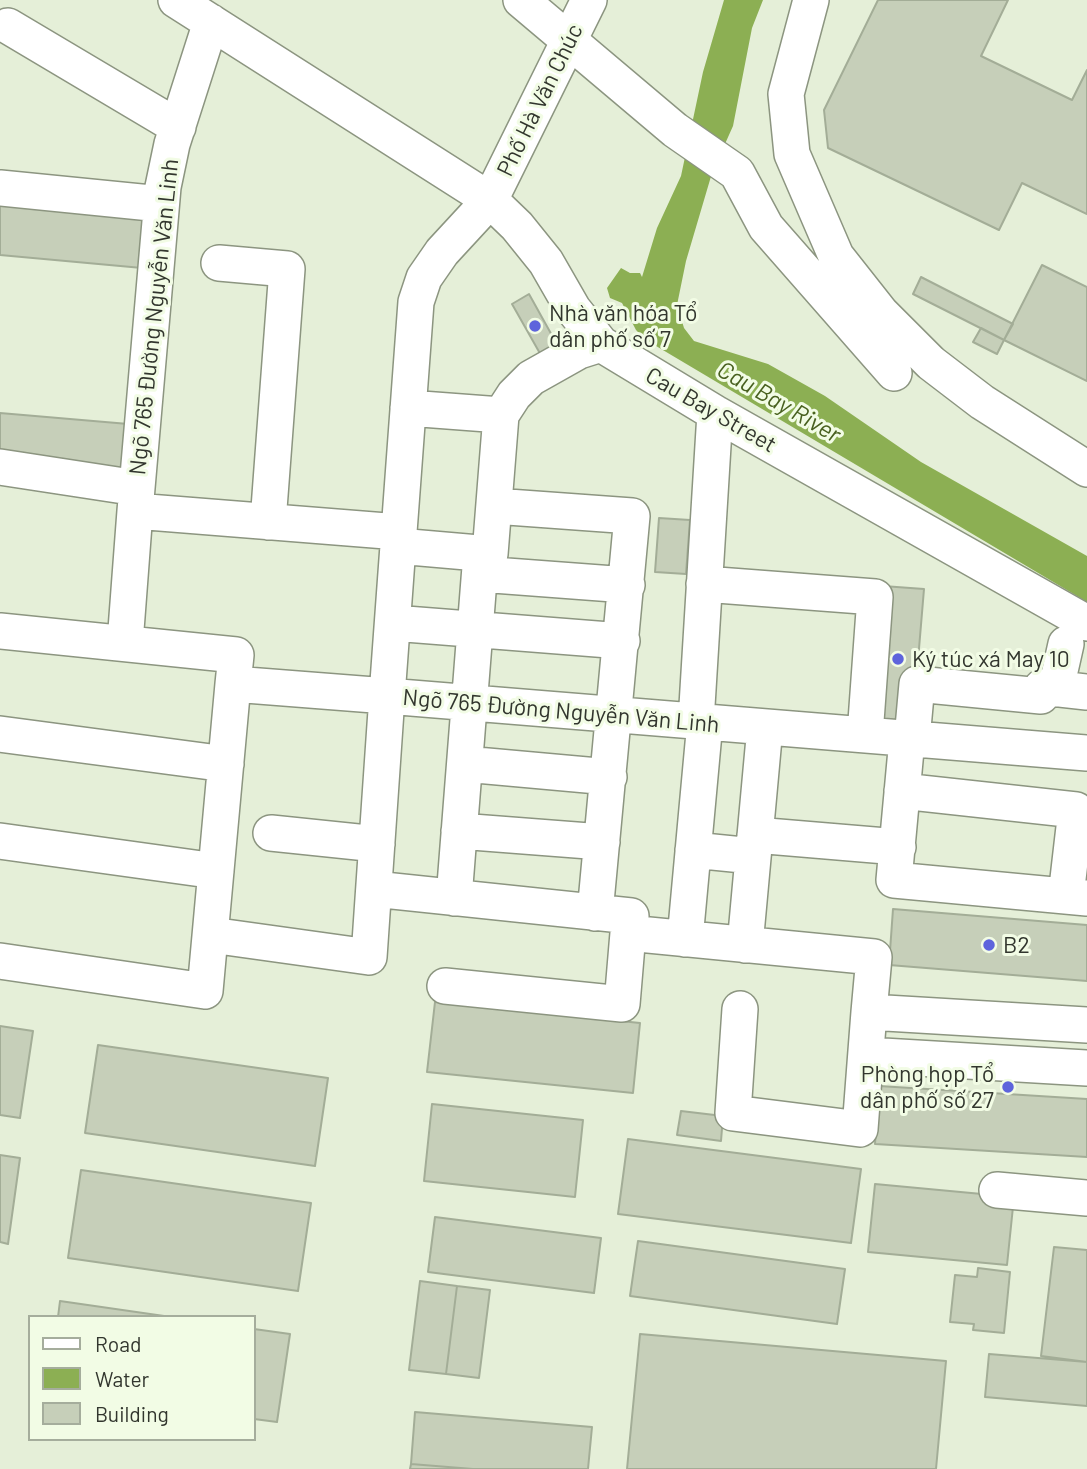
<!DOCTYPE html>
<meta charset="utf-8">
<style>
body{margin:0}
#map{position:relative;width:1087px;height:1469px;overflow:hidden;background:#e5efd8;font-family:Barlow,sans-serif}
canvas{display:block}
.legend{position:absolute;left:28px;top:1315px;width:228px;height:126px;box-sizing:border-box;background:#f2fce5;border:2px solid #a5ad9c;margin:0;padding:9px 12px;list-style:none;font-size:21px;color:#32362e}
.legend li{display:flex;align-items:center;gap:14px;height:35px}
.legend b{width:35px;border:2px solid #a5ad9c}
</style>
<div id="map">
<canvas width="1087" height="1469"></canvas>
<ul class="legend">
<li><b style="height:9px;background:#fff"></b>Road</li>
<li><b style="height:19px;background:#8caf53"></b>Water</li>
<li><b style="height:19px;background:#c6cfb9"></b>Building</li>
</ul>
</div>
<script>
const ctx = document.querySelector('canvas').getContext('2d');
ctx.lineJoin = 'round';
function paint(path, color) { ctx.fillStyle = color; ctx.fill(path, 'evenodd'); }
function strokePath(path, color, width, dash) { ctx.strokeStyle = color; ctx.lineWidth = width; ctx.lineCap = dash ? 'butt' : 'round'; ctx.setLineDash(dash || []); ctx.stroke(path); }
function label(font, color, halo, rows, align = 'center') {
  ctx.font = font + ' Barlow,sans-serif'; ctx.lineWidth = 6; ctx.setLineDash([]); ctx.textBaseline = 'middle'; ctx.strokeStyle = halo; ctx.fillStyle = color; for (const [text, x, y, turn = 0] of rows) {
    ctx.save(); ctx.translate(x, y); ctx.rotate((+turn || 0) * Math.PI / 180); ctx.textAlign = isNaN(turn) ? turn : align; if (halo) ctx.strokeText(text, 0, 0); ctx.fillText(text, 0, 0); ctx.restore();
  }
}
paint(new Path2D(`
 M724 0H763L752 28 733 126 712 173 686 261 677 305 684 328 694 341 768 364 825 396 921 462 1087 556V602L646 340 636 330 622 303 610 298 607 288 621 268 630 273H640L642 277 657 228 681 176 703 72Z`), '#8caf53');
const building = new Path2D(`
 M878 0H1008L981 56 1072 100 1087 70V214L1022 183 999 230 828 148 824 110Z
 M0 199 158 214 153 269 0 255Z
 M1042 265 1087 287V381L1004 340Z
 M921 277 1013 324 1004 340 913 294Z
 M529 294 559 348 542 357 512 304Z
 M981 328 1004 340 997 354 973 342Z
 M0 413 140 425 135 473 0 461Z
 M659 518 690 520 686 574 655 572Z
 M883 586 924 589 912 732 871 729Z
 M893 909 1087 925V981L889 965Z
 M435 1002 640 1023 633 1093 427 1072Z
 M0 1026 33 1031 20 1118 0 1115Z
 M98 1045 328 1078 315 1166 85 1133Z
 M879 1086 1087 1099V1157L875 1144Z
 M432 1104 583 1120 575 1197 424 1181Z
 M681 1111 723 1116 721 1141 677 1135Z
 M628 1139 861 1169 851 1243 618 1214Z
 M0 1155 20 1158 8 1244 0 1242Z
 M81 1170 311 1203 298 1291 68 1258Z
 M875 1184 1014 1197 1007 1265 868 1252Z
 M435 1217 601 1238 594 1293 428 1272Z
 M638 1241 845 1269 837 1324 630 1296Z
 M1054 1247 1087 1250V1362L1041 1356Z
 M978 1268 1010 1272 1004 1333 973 1330 974 1324 950 1322 955 1275 977 1277Z
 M420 1281 457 1286 446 1374 409 1370Z
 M457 1286 490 1290 479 1378 446 1374Z
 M60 1301 171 1317H58Z
 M254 1329 290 1334 277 1422 254 1419Z
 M640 1334 946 1361 936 1469H627Z
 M989 1354 1087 1362V1406L985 1397Z
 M415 1412 592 1427 588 1469H473L411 1464Z
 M411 1464 473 1469H410Z`);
paint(building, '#c6cfb9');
strokePath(building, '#a3ad97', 2);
const minor = new Path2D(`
 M176 0 490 200 517 226 546 262 573 309 601 344 715 413 1087 623
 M521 0 675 130 737 173 766 227 894 373
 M811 0 786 94 792 154 836 256 881 313 931 363 982 402 1087 469
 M211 22 172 144 163 187 135 511 399 532 387 696 1087 753
 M8 26 178 127
 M0 188 161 204
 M219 263 287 269 268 522
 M408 408 501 415
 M0 467 137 488
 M494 506 632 516 595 913
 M399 532 416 302 424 278 442 252 490 200 589 0
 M398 546 490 554 501 415 514 395 531 378 579 351 601 344
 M480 574 627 585
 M704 584 875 597 865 735
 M393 623 622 641
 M0 631 236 655 233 684
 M125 643 135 511
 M1056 689 1066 644
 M696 722 715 413
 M0 734 226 764
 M907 739 894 880 1087 898
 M912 739 917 684 1041 696 1042 687 1087 692
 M465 764 609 777
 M902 791 1076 810 1066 896
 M459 831 602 842
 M271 833 377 844
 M755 835 898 847
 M0 841 216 871
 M693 850 753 856
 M374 889 631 916 628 933 874 957 869 1012
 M454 898 481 554
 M685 939 705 722
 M745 945 765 727
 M0 961 205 991 233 684 387 696 369 957 211 935
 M445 986 622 1004 628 933
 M740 1009 733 1113 860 1129 869 1012 1087 1025
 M866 1055 1087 1068
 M997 1190 1087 1198`);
strokePath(minor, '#8c9580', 38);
strokePath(minor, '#fff', 35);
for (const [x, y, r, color] of [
 [535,326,7,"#5e64dc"],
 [898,659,7,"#5e64dc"],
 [989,945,7,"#5e64dc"],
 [1008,1087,7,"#5e64dc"]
]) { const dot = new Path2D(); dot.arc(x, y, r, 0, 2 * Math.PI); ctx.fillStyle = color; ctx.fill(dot); strokePath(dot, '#f2fce5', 2.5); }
label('23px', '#32362e', '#f2fce5', [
 ["Phố Hà Văn Chúc",540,100,-64],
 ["Ngõ 765 Đường Nguyễn Văn Linh",154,317,-84],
 ["Cau Bay Street",711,410,30],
 ["Ngõ 765 Đường Nguyễn Văn Linh",561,711,5]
]);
label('23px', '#32362e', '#f2fce5', [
 ["Nhà văn hóa Tổ",549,313],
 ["dân phố số 7",549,339],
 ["Ký túc xá May 10",912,659],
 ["B2",1003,945],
 ["Phòng họp Tổ",994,1074,"right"],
 ["dân phố số 27",994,1100,"right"]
], 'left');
label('italic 24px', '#496120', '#f2fce5', [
 ["Cau Bay River",779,402,30]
]);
</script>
